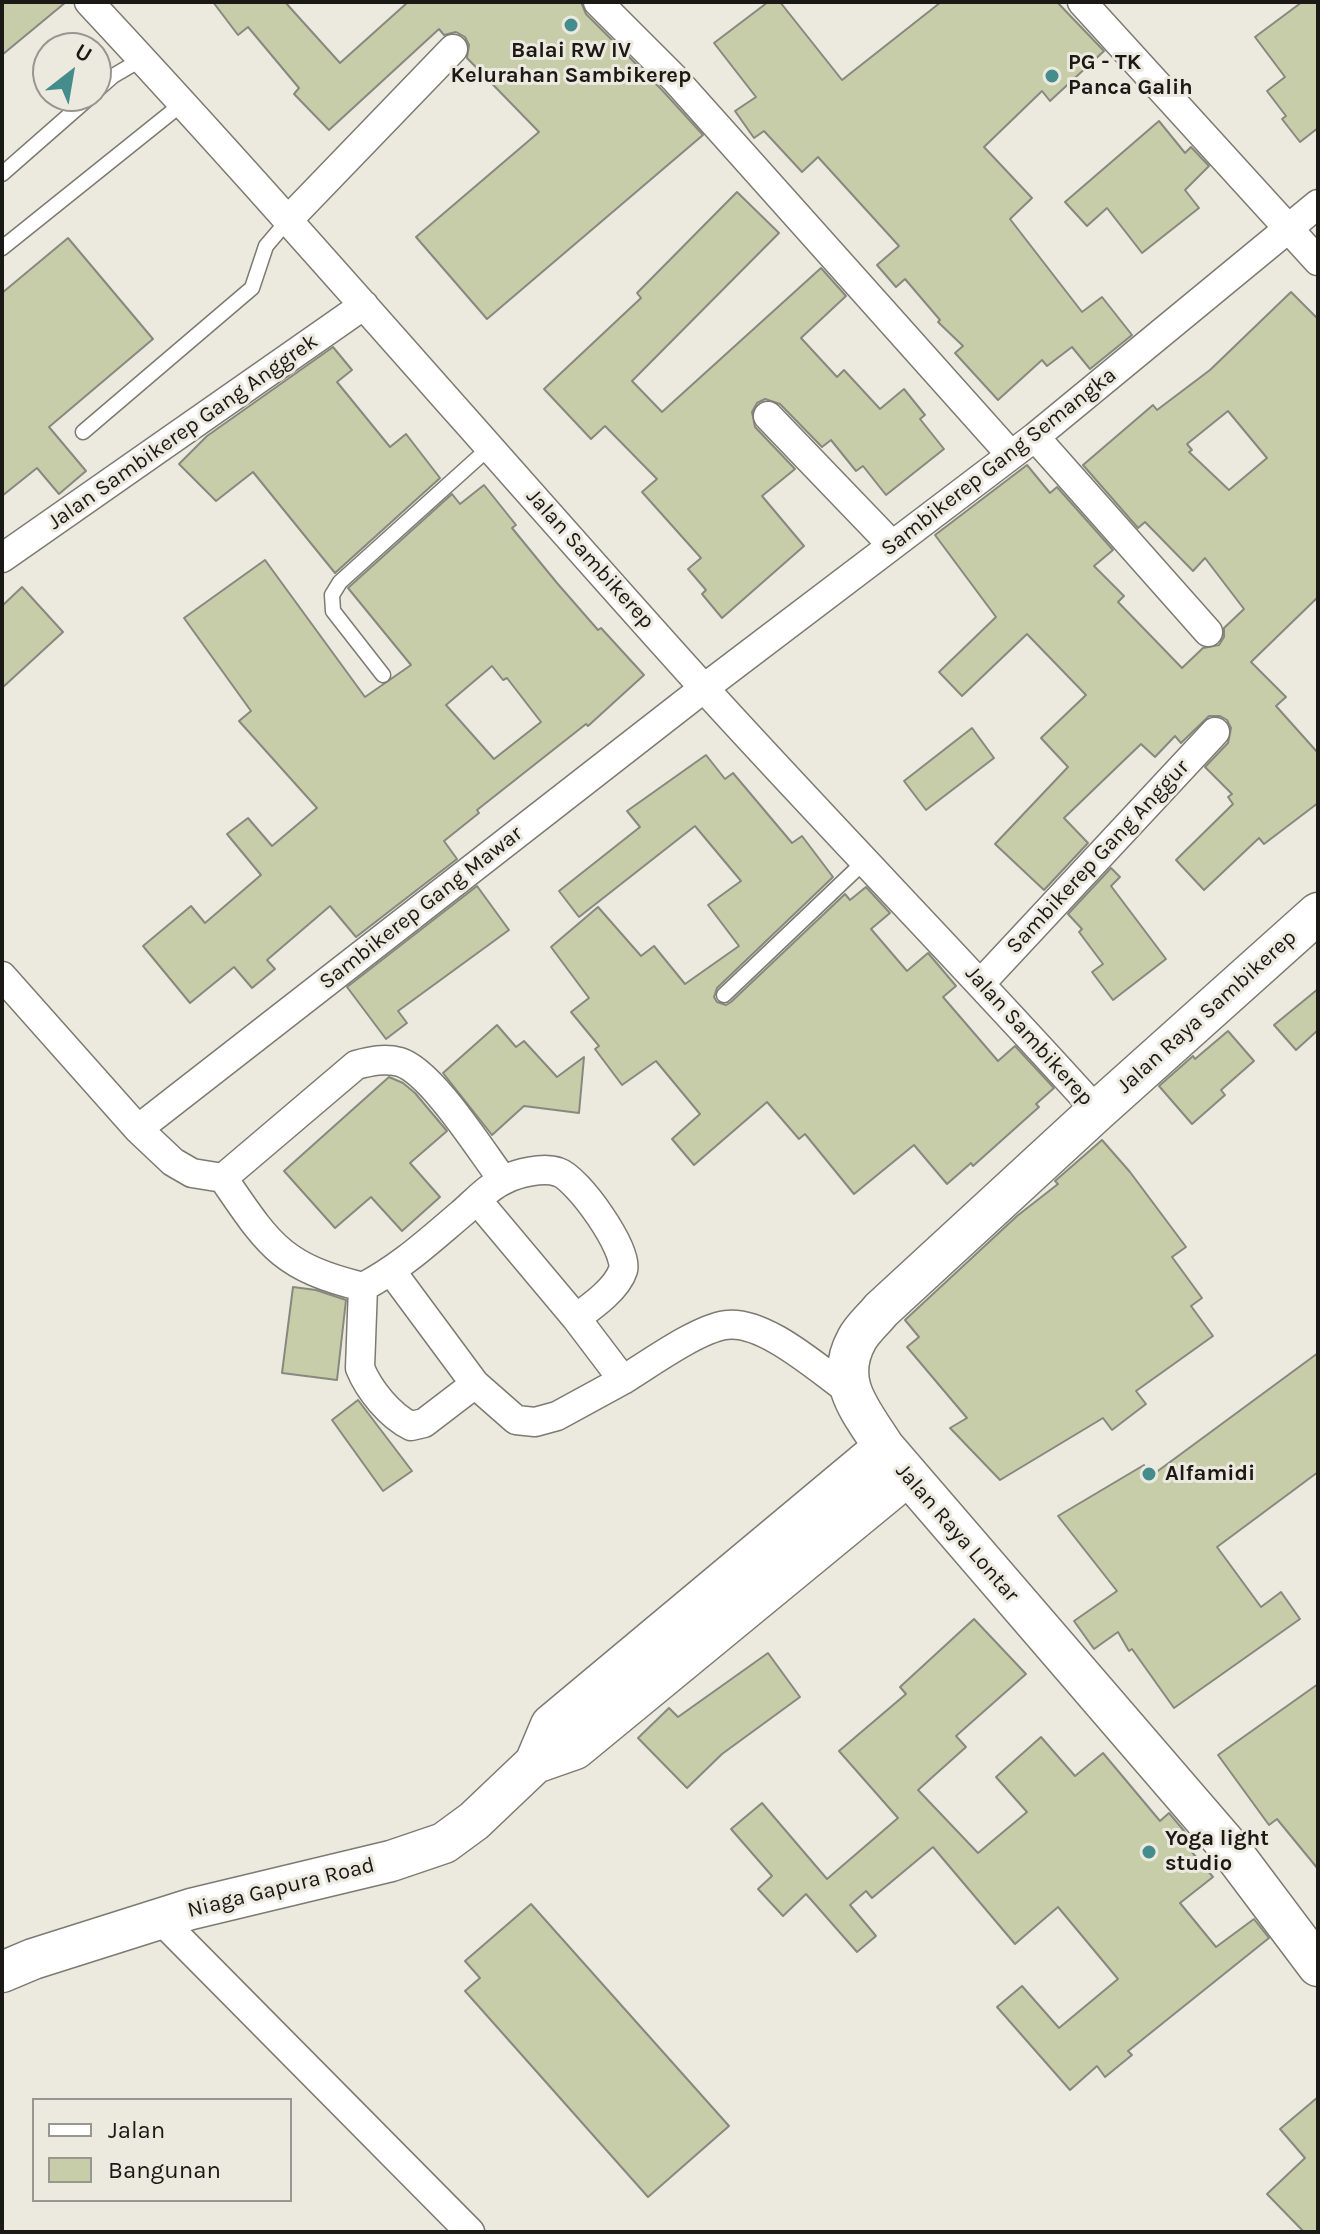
<!DOCTYPE html>
<style>
body{margin:0}
#map{position:relative;width:1320px;height:2234px;overflow:hidden;background:#ece9df;font-family:Karla,sans-serif}
canvas{display:block}
.frame{position:absolute;inset:0;border:4px solid #1a1915;pointer-events:none}
.legend{position:absolute;left:32px;top:2098px;width:260px;height:104px;box-sizing:border-box;background:#ece9df;border:2px solid #98968e;margin:0;padding:10px 14px;list-style:none;font-size:24px;color:#1a1915}
.legend li{display:flex;align-items:center;gap:16px;height:40px}
.legend b{width:40px;border:2px solid #98968e}
.north{position:absolute;left:32px;top:32px;width:80px;height:80px;box-sizing:border-box;background:#ece9df;border:2px solid #98968e;border-radius:50%;rotate:31deg;font-size:22px;font-weight:700;line-height:32px;text-align:center;color:#1a1915}
.north::after{content:'';display:block;margin:auto;width:28px;height:36px;background:#458c8c;clip-path:polygon(50% 0,100% 100%,50% 72%,0 100%)}
</style>
<div id="map">
<canvas width="1320" height="2234"></canvas>
<div class="frame"></div>
<ul class="legend">
<li><b style="height:10px;background:#fff"></b>Jalan</li>
<li><b style="height:22px;background:#c7cca9"></b>Bangunan</li>
</ul>
<div class="north">U</div>
</div>
<script>
const ctx = document.querySelector('canvas').getContext('2d');
ctx.lineJoin = 'round';
function paint(path, color) { ctx.fillStyle = color; ctx.fill(path, 'evenodd'); }
function strokePath(path, color, width, dash) { ctx.strokeStyle = color; ctx.lineWidth = width; ctx.lineCap = dash ? 'butt' : 'round'; ctx.setLineDash(dash || []); ctx.stroke(path); }
function label(font, color, halo, rows, align = 'center') {
  ctx.font = font + ' Karla,sans-serif'; ctx.lineWidth = 6; ctx.setLineDash([]); ctx.textBaseline = 'middle'; ctx.strokeStyle = halo; ctx.fillStyle = color; for (const [text, x, y, turn = 0] of rows) {
    ctx.save(); ctx.translate(x, y); ctx.rotate((+turn || 0) * Math.PI / 180); ctx.textAlign = isNaN(turn) ? turn : align; if (halo) ctx.strokeText(text, 0, 0); ctx.fillText(text, 0, 0); ctx.restore();
  }
}
const building = new Path2D(`
 M2 2H66L2 55Z
 M213 2H285L340 63 408 2H581L586 14 662 90 703 135 487 319 416 237 539 132 467 58 469 45 465 37 456 32 444 35 439 29 329 130 294 94 299 88 248 27 238 35Z
 M768 2H780L842 80 941 2H1057L1104 51 1050 101 1042 91 984 147 1032 198 1010 219 1082 312 1102 297 1132 335 1090 369 1072 347 1047 366 1042 360 998 400 955 353 963 346 938 322 940 320 905 279 896 287 877 265 899 246 818 157 802 172 764 131 754 138 735 111 756 97 714 43Z
 M1302 2H1318V128L1300 142 1282 119 1286 116 1267 91 1285 77 1255 37Z
 M1159 121 1185 153 1191 147 1209 166 1185 190 1199 208 1142 253 1107 208 1087 226 1065 202Z
 M737 192 779 233 632 381 662 412 821 268 846 296 801 338 837 377 844 370 880 409 904 389 925 415 920 419 944 449 886 495 863 466 856 471 831 440 822 447 780 404 765 399 757 403 752 412 755 427 795 469 762 496 804 546 722 618 702 594 706 590 688 569 701 558 642 492 657 479 605 426 591 439 544 389 641 298 637 293Z
 M68 238 153 339 49 427 86 471 59 494 37 468 2 496V293Z
 M1291 292 1318 319V597L1251 662 1286 697 1276 706 1318 753V803L1264 844 1259 838 1204 890 1176 860 1233 804 1228 797 1232 794 1205 767 1228 743 1231 728 1227 720 1220 716H1209L1181 743 1175 736 1155 757 1141 744 1064 818 1088 843 1044 890 995 844 1068 767 1041 738 1086 695 1027 634 962 696 939 672 996 617 935 535 1027 465 1050 493 1057 487 1113 550 1094 566 1124 596 1118 602 1182 668 1203 648 1219 645 1224 637V628L1244 609 1205 558 1193 571 1145 522 1138 528 1083 465 1153 405 1157 410 1210 370ZM1228 411 1267 458 1229 490 1189 452 1192 450 1187 444Z
 M333 347 352 370 337 382 390 447 406 434 440 478 335 573 253 472 216 501 179 464 207 436Z
 M484 485 516 525 512 528 557 583 598 630 601 628 644 675 588 726 586 724 477 810 479 813 444 841 457 859 356 937 330 906 267 960 275 969 252 988 234 967 190 1003 143 946 191 906 205 923 261 875 227 834 248 818 272 846 317 808 239 721 251 711 184 618 265 560 365 697 411 665 348 588 452 494 460 504ZM492 666 503 680 507 678 541 722 494 759 446 705Z
 M22 587 63 632 2 688V606Z
 M972 728 994 758 926 810 904 781Z
 M706 755 725 779 733 773 792 843 802 836 833 877 717 988 714 997 717 1002 726 1005 731 1002 845 894 850 900 866 887 890 913 871 929 907 971 928 953 956 986 943 997 998 1061 1015 1046 1054 1088 1036 1104 1039 1107 973 1166 971 1163 947 1184 914 1145 854 1194 805 1134 799 1139 767 1102 694 1165 672 1139 700 1114 656 1061 622 1085 595 1049 599 1046 571 1012 589 998 551 947 598 907 641 956 654 946 685 984 739 946 708 905 741 881 695 826 579 917 559 891 640 827 627 811Z
 M1111 868 1120 877 1111 886 1166 959 1113 1000 1092 972 1103 964 1079 932 1082 929 1068 914Z
 M477 886 509 930 398 1011 407 1023 386 1039 347 987Z
 M1318 989V1030L1296 1050 1274 1025Z
 M497 1025 516 1047 524 1041 557 1077 584 1057 579 1113 524 1106 492 1135 443 1073Z
 M1228 1031 1254 1061 1221 1090 1225 1095 1192 1124 1159 1086 1193 1056 1195 1059Z
 M389 1077 403 1083 415 1093 447 1131 410 1163 440 1197 402 1231 371 1197 335 1228 284 1171Z
 M1102 1140 1130 1172 1186 1247 1172 1257 1202 1298 1191 1306 1213 1336 1136 1391 1146 1404 1112 1430 1103 1418 1000 1480 950 1428 967 1418 907 1347 919 1337 905 1320 1017 1216 1058 1184 1055 1181Z
 M293 1287 316 1290 346 1300 337 1380 282 1373Z
 M1318 1353V1472L1217 1547 1261 1607 1281 1592 1300 1619 1174 1708 1132 1649 1129 1651 1118 1632 1094 1649 1074 1621 1117 1591 1058 1516 1144 1465 1151 1476Z
 M358 1400 412 1471 383 1491 332 1420Z
 M974 1619 1026 1674 956 1736 966 1747 918 1790 978 1853 1027 1812 996 1777 1041 1737 1075 1776 1103 1753 1160 1821 1169 1813 1197 1846 1191 1851 1213 1877 1180 1903 1216 1947 1254 1919 1269 1938 1128 2051 1132 2055 1105 2077 1097 2066 1070 2090 997 2007 1022 1986 1059 2028 1118 1979 1058 1907 1015 1944 933 1847 872 1898 866 1891 850 1905 876 1936 857 1952 806 1894 783 1916 758 1889 772 1876 731 1829 762 1803 827 1879 898 1818 839 1751 906 1694 900 1687Z
 M768 1653 800 1697 722 1754 687 1788 638 1738 669 1708 678 1717Z
 M1318 1684V1869L1277 1819 1269 1825 1218 1755Z
 M531 1904 729 2126 648 2197 465 1991 480 1978 465 1961Z
 M1318 2097V2232H1304L1267 2194 1305 2158 1280 2129Z`);
paint(building, '#c7cca9');
strokePath(building, '#87897f', 2);
const lane = new Path2D(`
 M96 91 113 76 142 59
 M2 174 91 96
 M2 248 183 103
 M83 432 252 288 266 246 289 219
 M383 675 333 611 332 595 340 582 490 447
 M724 995 866 860`);
const street = new Path2D(`
 M89 2C298 226 497 459 702 686 832 829 967 967 1097 1111
 M598 2 674 78 1011 455
 M1082 2 1318 261
 M289 219 453 49
 M768 416 892 545
 M1035 437 1208 632
 M2 558 364 305
 M2 976 138 1129 173 1162 192 1173 223 1178 356 1065C371 1061 384 1058 400 1062 432 1072 481 1151 503 1180
 M981 983 1215 732
 M138 1129 699 692 1035 437 1318 204
 M223 1178C269 1245 281 1267 363 1287 400 1268 429 1241 461 1214 474 1203 488 1187 504 1180 517 1173 543 1167 558 1172 578 1178 629 1251 623 1270 617 1289 591 1307 576 1318L623 1380C649 1364 697 1329 726 1325 764 1320 817 1368 848 1390
 M477 1200 576 1318
 M392 1272 475 1384 516 1420 535 1422 557 1416 623 1380
 M363 1287 360 1368C369 1390 390 1416 411 1426L424 1423 475 1384
 M160 1919 470 2232`);
const secondary = new Path2D(`
 M1318 913 1097 1111 881 1310C874 1319 863 1328 857 1339 833 1382 862 1412 884 1447L1227 1845 1318 1966
 M535 1763 551 1725 884 1447
 M2 1972 33 1959 191 1909 391 1861 444 1843 474 1821 535 1763 575 1749 907 1476`);
strokePath(lane, '#7d7a71', 17);
strokePath(street, '#7d7a71', 31);
strokePath(secondary, '#7d7a71', 43);
strokePath(lane, '#fff', 14);
strokePath(street, '#fff', 28);
strokePath(secondary, '#fff', 40);
for (const [x, y, r, color] of [
 [571,25,8,"#458c8c"],
 [1052,76,8,"#458c8c"],
 [1149,1474,8,"#458c8c"],
 [1149,1852,8,"#458c8c"]
]) { const dot = new Path2D(); dot.arc(x, y, r, 0, 2 * Math.PI); ctx.fillStyle = color; ctx.fill(dot); strokePath(dot, '#ece9df', 3); }
label('bold 22px', '#1a1915', '#ece9df', [
 ["Balai RW IV",571,51,"center"],
 ["Kelurahan Sambikerep",571,76,"center"],
 ["PG - TK",1068,63],
 ["Panca Galih",1068,88],
 ["Alfamidi",1165,1474],
 ["Yoga light",1165,1839],
 ["studio",1165,1864]
], 'left');
label('22px', '#1a1915', '#ece9df', [
 ["Jalan Sambikerep Gang Anggrek",183,432,-35],
 ["Sambikerep Gang Semangka",999,462,-38],
 ["Jalan Sambikerep",590,559,48],
 ["Sambikerep Gang Anggur",1098,857,-47],
 ["Sambikerep Gang Mawar",421,908,-38],
 ["Jalan Raya Sambikerep",1207,1012,-42],
 ["Jalan Sambikerep",1029,1036,48],
 ["Jalan Raya Lontar",957,1533,49],
 ["Niaga Gapura Road",281,1888,-14]
]);
</script>
